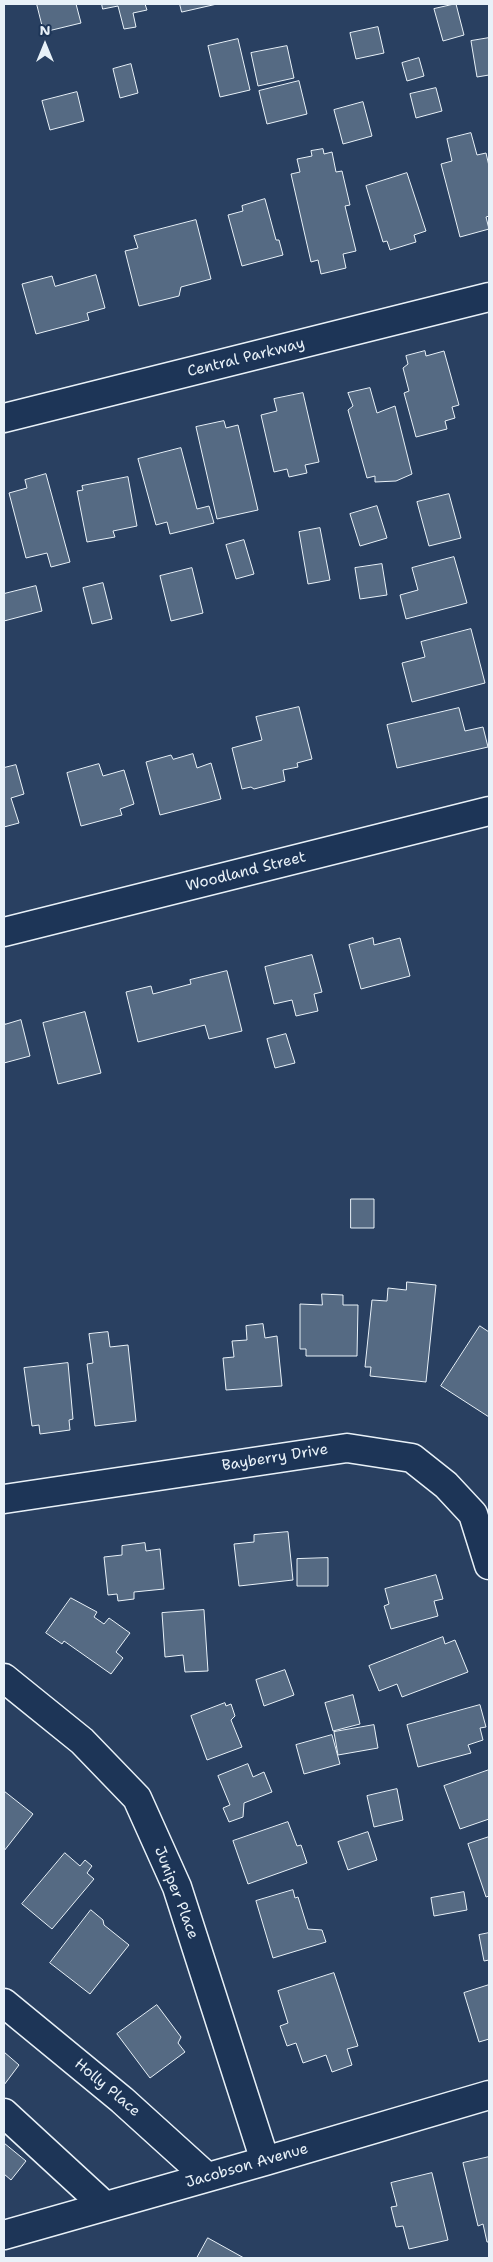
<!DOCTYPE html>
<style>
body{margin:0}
#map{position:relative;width:493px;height:2262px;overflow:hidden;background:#294061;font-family:"Shantell Sans",sans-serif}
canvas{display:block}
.frame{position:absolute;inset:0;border:5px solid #e8f1f8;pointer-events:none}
.north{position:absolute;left:20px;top:20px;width:50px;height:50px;-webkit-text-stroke:4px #1d3557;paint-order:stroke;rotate:0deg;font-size:14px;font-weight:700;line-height:20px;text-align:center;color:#e8f1f8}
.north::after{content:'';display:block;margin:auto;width:18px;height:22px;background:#e8f1f8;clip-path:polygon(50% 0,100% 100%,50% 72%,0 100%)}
</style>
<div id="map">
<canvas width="493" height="2262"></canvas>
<div class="frame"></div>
<div class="north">N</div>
</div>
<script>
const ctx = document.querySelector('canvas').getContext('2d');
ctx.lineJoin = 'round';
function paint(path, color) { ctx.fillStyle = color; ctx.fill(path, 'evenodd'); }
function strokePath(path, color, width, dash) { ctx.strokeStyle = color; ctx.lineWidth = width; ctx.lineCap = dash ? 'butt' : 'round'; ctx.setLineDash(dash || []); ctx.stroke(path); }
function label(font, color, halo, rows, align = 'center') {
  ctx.font = font + ' "Shantell Sans",sans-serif'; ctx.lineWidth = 4; ctx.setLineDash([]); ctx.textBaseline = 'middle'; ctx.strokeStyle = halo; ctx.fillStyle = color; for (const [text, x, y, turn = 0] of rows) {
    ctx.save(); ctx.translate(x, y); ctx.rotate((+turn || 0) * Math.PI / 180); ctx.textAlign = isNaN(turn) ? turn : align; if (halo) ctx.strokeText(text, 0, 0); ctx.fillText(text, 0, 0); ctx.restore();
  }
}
const building = new Path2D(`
 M37 4H76L81 23 44 32Z
 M102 4H145L147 10 133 13 136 27 124 29 118 6 103 9Z
 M180 4H217L182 12Z
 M456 4 464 35 443 41 434 9Z
 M378 27 384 53 356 59 350 33Z
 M489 38V75L477 77 471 41Z
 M238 39 250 90 220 97 208 46Z
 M287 46 294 78 258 86 251 53Z
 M419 58 424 76 407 81 402 63Z
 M131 64 138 93 120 98 113 69Z
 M299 81 307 114 267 124 259 91Z
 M436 88 442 111 416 118 410 94Z
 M77 92 84 121 50 130 42 101Z
 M363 102 372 136 343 144 334 110Z
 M471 133 477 155 486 153 489 166V216L486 217 489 229 460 237 441 164 452 161 447 139Z
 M323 149 324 154 332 152 336 172 342 171 350 205 345 206 356 251 343 254 346 268 321 274 318 260 311 262 291 174 300 172 297 159 312 156 311 151Z
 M407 173 426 231 414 235 416 242 390 250 387 241 383 242 366 186Z
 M265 199 276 240H279L283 255 242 266 228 215 243 211 242 206Z
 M196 220 211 279 181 287 179 296 139 306 125 251 138 248 134 236Z
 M96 275 105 308 87 313 89 320 36 334 22 284 52 276 55 286Z
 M425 351 426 356 444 351 459 405 452 407 455 418 445 421 447 429 416 437 404 393 409 391 403 368 408 364 406 356Z
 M370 388 377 413 395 406 412 474 396 481 375 482V476L367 478 348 410 353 406 348 393Z
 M303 393 319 462 305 465 307 473 289 477 287 469 274 472 261 415 277 411 274 399Z
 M224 421 226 428 238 425 258 510 217 519 196 427Z
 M181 448 197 509 209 506 214 523 170 534 167 522 156 525 138 459Z
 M46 474 70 562 51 567 47 553 26 558 9 493 27 488 25 480Z
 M128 477 137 526 113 531 115 537 87 542 77 491 83 490 82 486Z
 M449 494 461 538 429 546 417 502Z
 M377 506 387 538 360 546 350 514Z
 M320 528 330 580 308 584 299 532Z
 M244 540 254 574 236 579 226 545Z
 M454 557 467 603 406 619 400 595 418 590 412 568Z
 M382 564 387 595 360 599 355 568Z
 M192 568 203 613 171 621 160 576Z
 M103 583 112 619 92 624 83 588Z
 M36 586 42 611 4 621V594Z
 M471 629 485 683 412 702 402 663 425 657 421 642Z
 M299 707 312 759 297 763 298 767 283 770 285 781 254 789 251 787 242 789 232 748 262 740 256 717Z
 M459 708 465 731 483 727 488 747 397 768 387 725Z
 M193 754 197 768 211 763 221 799 160 815 146 762 171 755 173 759Z
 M99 764 103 776 124 770 134 804 120 809 122 815 81 826 67 773Z
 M16 765 24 794 11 798 19 823 4 827V768Z
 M373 938 374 945 400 938 410 976 361 989 349 945Z
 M312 955 322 992 314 994 318 1011 296 1016 292 1000 274 1004 265 967Z
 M227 971 242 1031 209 1039 205 1025 138 1042 126 992 151 986 153 994 191 984 190 980Z
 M85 1012 101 1073 58 1084 43 1023Z
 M21 1020 30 1056 4 1063V1021L5 1024Z
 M286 1034 295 1063 275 1068 267 1039Z
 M351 1199H374V1228H351Z
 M407 1282 436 1285 426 1382 370 1376 371 1367H365L372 1300 387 1301 388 1288 406 1290Z
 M322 1294 343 1295V1305H358L357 1356H306V1349H300V1304L322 1305Z
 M263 1324 265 1338 277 1336 282 1386 226 1390 223 1358 234 1357 232 1341 247 1340 246 1326Z
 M480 1326 489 1332V1417L441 1386Z
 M108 1332 110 1347 128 1345 136 1421 95 1426 87 1364 93 1363 89 1334Z
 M68 1363 73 1419 69 1420 70 1430 40 1434 39 1425 32 1426 24 1368Z
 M288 1532 293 1580 239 1586 234 1544 254 1542V1535Z
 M145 1543 146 1551 160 1549 164 1589 134 1592V1599L118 1601 117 1594 108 1595 104 1557 122 1555V1546Z
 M328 1558V1586H297V1559Z
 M436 1575 443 1599 434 1601 438 1616 391 1629 384 1606 389 1604 385 1589Z
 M71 1598 97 1612 94 1617 104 1624 109 1618 130 1633 116 1652 123 1658 111 1674 64 1641 62 1644 46 1633Z
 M204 1610 208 1671 185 1672 183 1655 165 1657 162 1613Z
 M443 1637 445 1644 455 1640 468 1672 402 1697 397 1684 379 1691 369 1666Z
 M285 1670 294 1695 264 1706 256 1680Z
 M353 1695 360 1724 333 1731 325 1703Z
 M225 1703 226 1706 231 1704 235 1716 231 1720 242 1747 207 1760 191 1716Z
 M480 1705 486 1727 480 1728 483 1740 468 1745 471 1753 418 1767 407 1725Z
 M374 1725 378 1748 338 1755 334 1732Z
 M332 1735 340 1764 304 1774 296 1745Z
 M248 1764 253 1777 264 1772 272 1792 244 1803 243 1817 229 1822 223 1808 230 1805 218 1776Z
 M489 1770V1819L460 1829 444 1786Z
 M397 1789 403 1820 374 1827 367 1796Z
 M4 1791 33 1814 4 1851Z
 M288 1822 297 1846 301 1845 307 1863 248 1884 233 1841Z
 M368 1832 377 1860 348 1870 338 1842Z
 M489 1837V1896L486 1897 468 1844Z
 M65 1853 80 1866 85 1860 92 1866 87 1873 94 1879 52 1929 22 1904Z
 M293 1890 295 1898 298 1897 308 1929 322 1930 326 1942 273 1958 256 1901Z
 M464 1892 467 1910 434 1916 431 1898Z
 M91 1910 103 1920 104 1925 129 1945 90 1994 50 1963Z
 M489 1933V1960L484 1961 479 1935Z
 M334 1973 358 2046 347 2049 352 2065 332 2072 326 2055 303 2063 296 2043 287 2046 280 2026 288 2023 278 1991Z
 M489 1985V2039L479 2042 464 1993Z
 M157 2005 181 2037 178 2043 185 2052 150 2078 117 2034Z
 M4 2052 19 2065 4 2085Z
 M4 2143 26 2161 11 2180 4 2174Z
 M489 2157V2242H487L483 2224 478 2226 463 2163Z
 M432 2173 448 2240 409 2249 403 2226 396 2227 391 2207 397 2206 391 2183Z
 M208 2238 244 2258H197Z`);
paint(building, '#556a83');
strokePath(building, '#e8f1f8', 1);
const minor = new Path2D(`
 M4 418 489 297
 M4 932 489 811
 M4 1499 347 1448 412 1458 446 1485 473 1514 489 1565
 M4 1678 82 1741 137 1798 177 1887 265 2161
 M4 2003 122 2100 207 2177
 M4 2113 105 2206
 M4 2235 265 2161 489 2095`);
strokePath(minor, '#e8f1f8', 31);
strokePath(minor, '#1d3557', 28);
label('15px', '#e8f1f8', '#1d3557', [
 ["Central Parkway",246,358,-14],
 ["Woodland Street",246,872,-14],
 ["Bayberry Drive",275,1458,-9],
 ["Juniper Place",176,1893,69],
 ["Holly Place",107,2088,40],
 ["Jacobson Avenue",247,2166,-16]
]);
</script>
